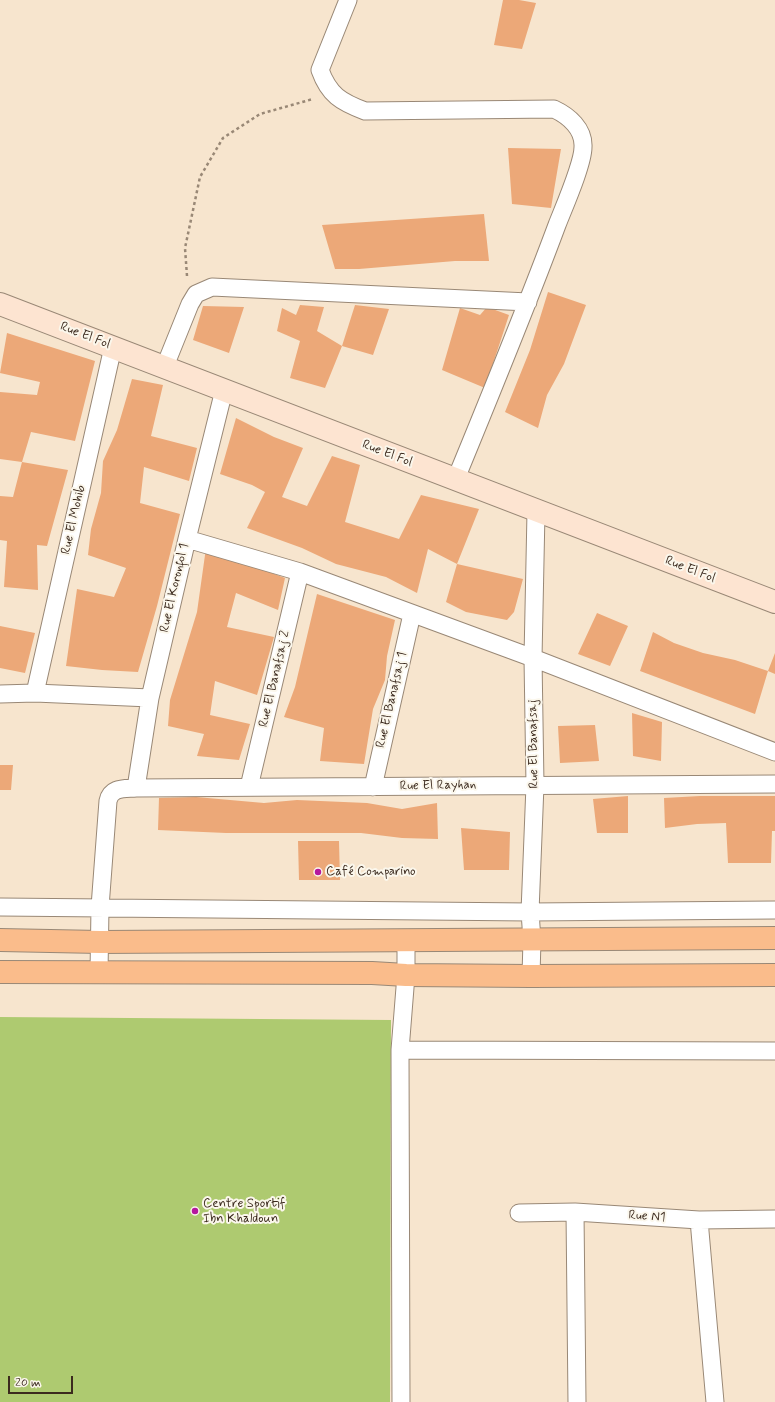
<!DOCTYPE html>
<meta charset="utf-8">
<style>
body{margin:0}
#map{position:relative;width:775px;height:1402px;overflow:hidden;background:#f7e5ce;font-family:Mynerve,sans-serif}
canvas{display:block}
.scale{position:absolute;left:8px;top:1376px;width:65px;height:18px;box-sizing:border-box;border:2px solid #3b2a1e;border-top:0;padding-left:5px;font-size:12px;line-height:14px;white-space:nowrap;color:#3b2a1e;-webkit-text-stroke:3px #fbf7ec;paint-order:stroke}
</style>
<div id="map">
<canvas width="775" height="1402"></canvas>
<div class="scale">20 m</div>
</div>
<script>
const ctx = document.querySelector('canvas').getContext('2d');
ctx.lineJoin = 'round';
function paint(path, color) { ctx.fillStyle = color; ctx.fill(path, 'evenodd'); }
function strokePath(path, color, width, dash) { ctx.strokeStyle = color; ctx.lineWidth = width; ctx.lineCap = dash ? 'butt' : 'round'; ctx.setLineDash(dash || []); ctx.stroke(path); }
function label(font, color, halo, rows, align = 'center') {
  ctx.font = font + ' Mynerve,sans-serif'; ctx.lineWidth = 4; ctx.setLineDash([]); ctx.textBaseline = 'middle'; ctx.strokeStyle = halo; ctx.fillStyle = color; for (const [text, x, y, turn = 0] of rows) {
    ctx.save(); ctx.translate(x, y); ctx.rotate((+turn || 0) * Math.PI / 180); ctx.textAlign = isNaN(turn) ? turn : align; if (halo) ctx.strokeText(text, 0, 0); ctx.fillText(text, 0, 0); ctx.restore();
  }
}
paint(new Path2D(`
 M0 1017 391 1020 390 1402H0Z`), '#aeca70');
paint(new Path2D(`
 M503 0H519L536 3 522 49 494 45Z
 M508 148 561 149 551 208 512 204Z
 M484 214 489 261H455L359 269H335L322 225Z
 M548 292 586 305 564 364 547 395 538 428 505 412 530 350Z
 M300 305 324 307 317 331 342 346 355 305 389 309 373 355 342 346 325 388 290 378 300 341 277 331 282 308 296 315Z
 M203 306 244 307 229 353 193 340Z
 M487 307 509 315 485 388 442 370 460 308 480 315Z
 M7 333 95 361 75 441 31 432 22 462 0 459V392L37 395 40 382 0 373Z
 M132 379 163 385 151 436 197 448 189 481 144 467 140 503 180 514 157 606 138 672 102 670 66 666 77 589 114 597 126 568 88 555 91 529 101 493 103 461 117 430Z
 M236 418 274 437 303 448 282 497 307 506 332 456 360 465 345 522 399 539 421 495 479 509 457 564 428 549 417 593 386 577 336 564 302 548 247 528 265 492 252 485 220 474Z
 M22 462 68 470 47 546 37 545 38 590 4 587 7 541 0 540V496L13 497Z
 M206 548 285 578 278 610 236 593 227 627 274 637 257 695 215 681 210 715 250 724 239 760 197 756 204 734 168 726 170 700 197 612Z
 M457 564 523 579 514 612 507 620 466 612 446 602Z
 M317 594 395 620 387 656 385 680 373 709 364 764 320 761 324 728 284 717 295 687Z
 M597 613 628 626 610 666 578 654Z
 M0 626 35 633 25 673 0 668Z
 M653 632 674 643 703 653 735 660 768 671 755 714 640 671Z
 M775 653V674L768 671Z
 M632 713 662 722 661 761 633 756Z
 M595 725 599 761 560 763 558 726Z
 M0 765H13L11 790H0Z
 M628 796V833H597L593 799Z
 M700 796H775V831H772L771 863H728L726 823 697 824 665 828 664 798Z
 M196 797 264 803 297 800 367 803 402 809 437 803 438 839 402 838 361 833H226L158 830 159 798Z
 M461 828 510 832 509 870H464Z
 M298 841H339L340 880H299Z`), '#eca878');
const street = new Path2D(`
 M348 0 320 70C329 95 341 102 365 111L554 109C569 116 584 129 583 147 583 164 564 207 557 225 525 311 490 396 455 481
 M165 366 190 304 196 294 212 287 528 302
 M187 539 300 572 533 658 775 752
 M35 693 113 347
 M0 694 35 693 150 698
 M249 787 300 572
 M373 787 412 614
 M136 788 150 698 187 539 224 390
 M0 907 530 912 775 910
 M99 973 100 907 108 801C111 787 124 789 136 788L775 784
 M531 976 532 940 530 912 535 785 533 658 536 512
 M400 1050 775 1051
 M575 1212 577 1402
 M519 1213 575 1212 699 1220 775 1219
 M699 1220 715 1402
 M401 1402 400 1050 406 975V939`);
const secondary = new Path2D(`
 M0 304C259 402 516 505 775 602`);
const primary = new Path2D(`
 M0 940 100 942 775 938
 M0 972 372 973 406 975 531 976 775 975`);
strokePath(street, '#998876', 19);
strokePath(secondary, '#998876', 24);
strokePath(primary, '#998876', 24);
strokePath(new Path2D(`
 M187 276 185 248 200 177 223 138 260 114 313 99`), '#998876', 2.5, [3, 3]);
strokePath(street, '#fff', 17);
strokePath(secondary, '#fde4d1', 22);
strokePath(primary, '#fabc8b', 22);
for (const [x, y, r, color] of [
 [318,872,4,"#b5179e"],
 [195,1211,4,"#b5179e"]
]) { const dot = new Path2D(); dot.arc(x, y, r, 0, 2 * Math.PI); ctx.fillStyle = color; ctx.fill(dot); strokePath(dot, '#fbf7ec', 1.5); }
label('13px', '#3b2a1e', '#fbf7ec', [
 ["Rue El Fol",85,336,21],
 ["Rue El Fol",387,454,21],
 ["Rue El Mohib",74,520,-77],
 ["Rue El Fol",690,570,21],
 ["Rue El Koronfol 1",175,588,-77],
 ["Rue El Banafsaj 2",275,679,-77],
 ["Rue El Banafsaj 1",392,700,-77],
 ["Rue El Banafsaj",534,744,-91],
 ["Rue El Rayhan",438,786,-1],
 ["Rue N1",647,1217,4]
]);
label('13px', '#3b2a1e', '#fbf7ec', [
 ["Café Comparino",326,872],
 ["Centre Sportif",203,1204],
 ["Ibn Khaldoun",203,1219]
], 'left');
</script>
